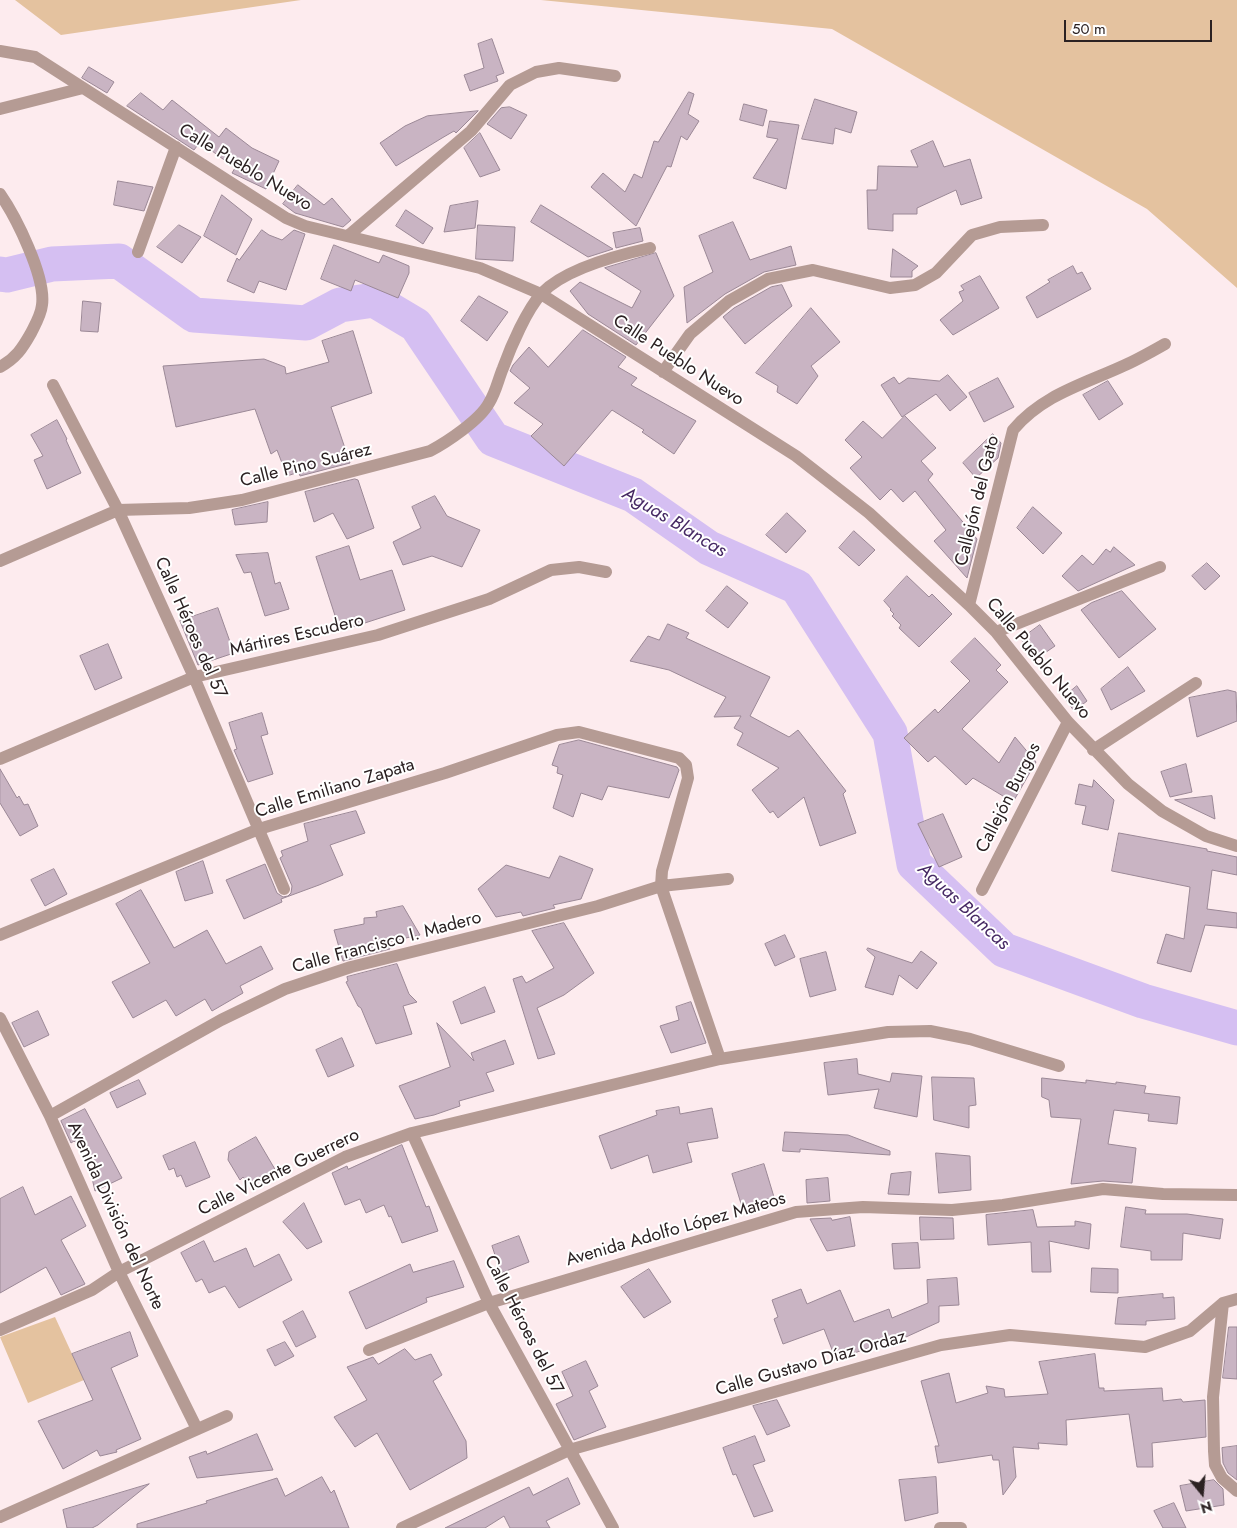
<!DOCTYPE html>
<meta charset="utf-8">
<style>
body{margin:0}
#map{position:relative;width:1237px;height:1528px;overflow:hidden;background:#fdebee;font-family:Jost,sans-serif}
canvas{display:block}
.north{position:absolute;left:1177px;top:1468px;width:50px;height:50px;-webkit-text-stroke:4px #fff;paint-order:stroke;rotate:163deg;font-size:14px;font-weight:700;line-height:20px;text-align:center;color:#2b2122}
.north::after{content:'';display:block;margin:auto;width:18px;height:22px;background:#2b2122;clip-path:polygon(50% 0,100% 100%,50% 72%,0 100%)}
.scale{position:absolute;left:1064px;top:20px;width:148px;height:22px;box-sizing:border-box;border:2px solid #2b2122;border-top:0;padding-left:6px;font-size:15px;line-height:18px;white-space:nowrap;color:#2b2122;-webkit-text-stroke:4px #fff;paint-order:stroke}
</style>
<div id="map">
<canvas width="1237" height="1528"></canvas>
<div class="north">N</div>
<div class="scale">50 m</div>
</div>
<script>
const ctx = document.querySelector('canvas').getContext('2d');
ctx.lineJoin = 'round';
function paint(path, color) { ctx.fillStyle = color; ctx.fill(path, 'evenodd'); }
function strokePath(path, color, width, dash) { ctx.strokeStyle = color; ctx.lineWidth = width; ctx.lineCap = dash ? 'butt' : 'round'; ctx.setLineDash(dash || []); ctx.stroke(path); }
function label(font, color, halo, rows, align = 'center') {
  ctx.font = font + ' Jost,sans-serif'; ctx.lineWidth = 4; ctx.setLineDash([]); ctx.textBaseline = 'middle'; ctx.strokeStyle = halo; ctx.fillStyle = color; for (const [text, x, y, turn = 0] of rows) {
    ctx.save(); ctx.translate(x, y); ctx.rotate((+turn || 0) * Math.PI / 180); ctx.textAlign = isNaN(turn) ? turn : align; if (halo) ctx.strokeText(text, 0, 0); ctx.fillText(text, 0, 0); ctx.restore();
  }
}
paint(new Path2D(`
 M15 0H301L61 35Z
 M541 0H1237V288L1147 209 832 29Z
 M55 1317 84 1380 28 1403 0 1337Z`), '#e4c29f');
strokePath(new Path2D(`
 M0 274 7 275 52 264 119 261 194 315 306 323 340 305 374 300 416 325 493 439 633 495 709 548 797 587 890 733 914 864 1004 950 1143 1001 1237 1028`), '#d5bff2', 35);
const building = new Path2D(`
 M492 39 504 73 496 76 498 81 470 91 464 75 484 68 478 44Z
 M89 67 114 82 107 93 82 78Z
 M689 92 694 94 688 114 699 121 687 140 681 136 671 167 667 166 636 226 591 187 603 173 625 192 634 174 642 178 654 141 658 142Z
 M141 93 163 110 172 100 219 137 226 128 252 148 279 161 266 189 232 173 235 168 200 142 194 150 127 106Z
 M815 99 857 112 851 133 835 128 833 144 802 139Z
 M744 104 767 110 763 126 740 120Z
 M510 107 527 115 511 139 487 124 501 108Z
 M478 111 456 133 454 131 442 138 396 166 380 143 405 126 427 116Z
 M770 121 799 125 786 189 753 178 778 139 767 137Z
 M480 133 500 170 480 177 464 148Z
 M933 141 944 167 970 159 982 198 961 205 956 190 917 208V214H893V231L868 229 867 190H877L878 166 918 167 911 151Z
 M118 181 153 187 144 211 114 205Z
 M298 185 324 205 332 198 351 220 343 227 295 213 283 204Z
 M222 195 252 219 236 255 204 236Z
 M478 201 475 228 444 232 450 206Z
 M541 205 613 249 588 257 531 222Z
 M406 210 433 228 423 244 396 226Z
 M733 222 750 260 791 246 796 265 764 272 725 294 687 323 684 287 713 272 699 236Z
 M179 225 201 237 182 263 157 247Z
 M478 225 515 227 513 261 476 259Z
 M640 228 643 241 616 248 613 233Z
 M262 230 269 235 282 240 294 230 305 234 286 290 259 281 254 293 227 281 237 258 239 260Z
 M334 245 379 263 383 255 409 266V273L398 298 355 280 351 291 321 279Z
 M893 249 918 266 912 271V277H891Z
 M656 253 674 296 636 345 588 314 570 291 580 282 632 308 641 291 605 268Z
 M1073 266 1077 274 1082 272 1091 289 1037 318 1026 297 1050 282 1048 280Z
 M980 276 999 308 953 335 940 320 963 301 959 292 964 290 961 286Z
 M782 285 792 306 745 344 723 317 734 308 771 287Z
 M479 296 508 312 487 341 461 321Z
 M83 301 101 303 98 332 81 331Z
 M811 308 840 342 811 366 818 376 797 404 777 392 778 386 756 373Z
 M583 330 626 357 618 367 637 378 631 385 696 421 674 454 642 432 644 430 612 410 564 466 531 436 543 424 514 403 530 388 510 371 513 365 529 347 548 367Z
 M353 331 372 393 331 407 350 463 300 476 299 472 287 476 277 450 271 454 255 409 176 427 163 366 264 359 285 367 286 374 329 362 322 341Z
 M948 375 967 397 950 411 936 394 902 417 881 385 894 377 899 384 908 378 939 381Z
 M998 378 1014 407 984 422 969 393Z
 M1108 381 1123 404 1099 420 1083 395Z
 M905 416 936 448 921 461 933 474 928 480 977 539 967 578 934 541 946 530 915 491 903 502 891 489 880 500 850 468 862 457 845 440 863 421 882 438Z
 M57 420 67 439 66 440 81 473 47 489 34 460 43 456 31 435Z
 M993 434 1001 443 998 458 976 478 963 463Z
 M355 479 358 480 374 528 347 539 333 513 314 522 305 492Z
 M435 496 447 516 480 530 462 567 432 556 403 565 393 542 421 528 412 507Z
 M268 502 267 522 235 525 232 510Z
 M1033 507 1062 533 1043 554 1017 528Z
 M787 513 806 531 786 553 766 535Z
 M854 531 875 550 859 566 839 548Z
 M349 546 360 580 392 570 405 610 340 631 316 557Z
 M1114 547 1135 565 1078 591 1062 576 1082 555 1093 565 1106 549 1110 552Z
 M268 553 275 584 280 582 289 609 265 616 251 572 244 573 236 555Z
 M1207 563 1220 576 1205 590 1192 576Z
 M907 576 929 597 932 594 952 614 919 647 899 628 901 625 892 616 894 614 890 610 891 609 884 601Z
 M727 586 748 603 728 628 706 611Z
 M1122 591 1156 629 1119 658 1081 610 1091 603Z
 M218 608 234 653 198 665 180 621Z
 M668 624 689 633 686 638 770 677 750 716 789 737 798 730 846 791 843 794 856 833 820 846 804 797 778 818 773 811 770 813 752 790 779 768 737 745 743 733 734 728 741 716 714 717 726 697 669 670 630 661 648 636 659 640Z
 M1040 625 1055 646 1036 659 1021 639Z
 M975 638 1001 665 996 670 1008 682 962 729 999 763 1015 737 1036 762 1013 802 973 778 966 785 935 756 928 762 904 738 935 709 938 713 970 681 951 662Z
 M108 644 122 678 95 690 80 656Z
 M1128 667 1145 691 1111 710 1101 689Z
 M1077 686 1087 701 1074 711 1064 697Z
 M1228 690 1236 692 1237 721 1197 737 1189 698Z
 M262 713 268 734 261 736 273 774 248 782 234 750 237 749 229 723Z
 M579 740 677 767 679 770 669 798 608 786 602 800 581 793 573 817 553 808 563 775 557 773 558 767 552 765 559 745Z
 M1186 764 1192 792 1170 797 1161 772Z
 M0 769 17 798 19 796 24 805 28 804 38 826 20 836 0 803Z
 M1094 780 1114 800 1108 830 1082 824 1086 806 1075 804 1079 784 1092 787Z
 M1212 796 1215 819 1175 800Z
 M356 811 365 833 330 845 343 875 319 885 281 899 282 902 244 919 226 880 265 864 277 893 283 897 288 896 291 893 292 886 280 858 283 856 281 851 308 841 304 824Z
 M943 814 962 857 939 867 918 824Z
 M1119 833 1207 849V851L1237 857V875L1212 870 1207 909 1237 913V928L1205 925 1191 972 1157 963 1166 934 1184 939 1190 887 1112 871Z
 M560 856 593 869 581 899 553 905 555 908 523 916 521 912 496 917 478 889 506 865 549 878Z
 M203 861 213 893 185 901 176 872Z
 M54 869 67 894 45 906 31 880Z
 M141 890 174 948 207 930 226 964 261 946 273 969 240 986 243 993 212 1011 205 999 176 1016 166 1000 133 1018 112 982 150 963 116 904Z
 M403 906 420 935 387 942 390 949 343 961 334 930 364 924V918L377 917 376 912Z
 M564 923 594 973 564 995 537 1008 555 1054 538 1059 513 979 522 976 526 983 554 968 532 931Z
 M785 935 795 957 775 966 765 944Z
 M868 948 912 963 921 951 937 963 917 989 899 975 893 995 865 987 875 957 867 950Z
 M826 952 836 990 810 997 800 959Z
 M397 964 409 994 417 1002 403 1006 412 1034 376 1044 361 1008 358 1006 346 982 348 981 347 977Z
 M485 987 495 1012 461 1024 453 1002Z
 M691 1002 706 1043 671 1053 660 1026 679 1020 676 1007Z
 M38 1011 49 1035 24 1047 12 1023Z
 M437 1023 474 1061 471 1053 505 1040 514 1064 486 1073 494 1091 459 1101 460 1106 434 1115 415 1119 399 1086 450 1067Z
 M342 1038 354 1066 328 1077 316 1050Z
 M857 1059 858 1074 890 1082 892 1073 922 1076 917 1117 874 1108 879 1089 828 1095 824 1063Z
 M932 1077 974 1078 976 1105 969 1106V1128L934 1120Z
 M1042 1078 1086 1083V1080L1116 1084V1082L1146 1086 1144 1093 1180 1097 1177 1124 1148 1121 1149 1114 1114 1110 1108 1144 1136 1148 1132 1183 1103 1181 1071 1184 1081 1119 1051 1117 1049 1100 1042 1097Z
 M139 1080 146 1094 117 1108 110 1093Z
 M679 1107 680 1114 712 1108 718 1138 687 1143 692 1162 653 1173 648 1155 611 1169 599 1136 657 1115 656 1111Z
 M85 1109 122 1178 95 1191 91 1174 95 1167 90 1161 92 1158 74 1141 71 1143 61 1121Z
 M785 1132 848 1135 890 1151V1155L800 1149V1152L783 1151Z
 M256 1137 276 1171 250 1185 243 1177 240 1180 228 1160 229 1152Z
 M195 1142 210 1177 186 1187 181 1175 177 1177 174 1168 169 1170 163 1156Z
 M402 1145 426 1207 429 1206 438 1231 402 1243 391 1216 389 1217 384 1205 366 1213 360 1199 345 1205 332 1173 347 1166 348 1169Z
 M936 1153 970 1156 971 1190 939 1193Z
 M764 1164 774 1197 742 1207 732 1174Z
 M911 1172 909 1195 888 1194 891 1174Z
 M828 1178 830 1201 807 1203 806 1180Z
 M23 1187 35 1215 71 1196 86 1226 61 1240 85 1284 61 1295 46 1267 0 1293V1199Z
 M304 1203 322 1242 307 1249 283 1222Z
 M1126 1207 1146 1210 1145 1214H1187L1223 1219 1220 1239 1183 1233 1182 1260H1151V1251L1121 1247Z
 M1033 1210 1037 1227 1075 1226V1221L1091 1224 1089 1249 1049 1241 1051 1272H1032L1031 1242 988 1245 986 1215Z
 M850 1217 855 1246 827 1251 810 1219 831 1218 832 1220Z
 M920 1217 953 1218 954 1239 921 1240Z
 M519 1236 529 1262 501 1273 492 1246Z
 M204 1241 214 1262 246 1248 254 1267 279 1254 292 1280 239 1308 225 1286 209 1293 202 1279 196 1282 181 1253Z
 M918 1243 920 1268 894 1269 892 1244Z
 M454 1261 464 1287 426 1298 427 1302 366 1329 349 1292 410 1264 413 1272Z
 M1092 1268 1118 1269V1293L1091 1292Z
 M649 1269 671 1302 644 1318 621 1287Z
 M957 1278 959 1305 939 1306V1322L906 1337 905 1334 836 1360 824 1329 783 1344 774 1319 778 1317 772 1300 801 1289 807 1304 840 1290 854 1322 889 1309 892 1318 928 1303 927 1280Z
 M1163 1294V1298L1174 1297 1175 1319 1146 1321V1325L1115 1324 1118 1298Z
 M303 1311 316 1337 296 1347 283 1322Z
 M1229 1327H1237V1379L1223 1378Z
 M130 1332 138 1356 111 1368 141 1439 116 1450 117 1452 100 1456 97 1450 63 1469 38 1421 93 1400 72 1354Z
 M285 1342 294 1356 275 1366 267 1350Z
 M405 1349 415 1360 431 1354 442 1375 433 1381 466 1441 467 1458 410 1490 377 1433 355 1447 334 1417 367 1400 347 1367 373 1357 378 1364Z
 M1095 1354 1099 1388H1104V1391L1162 1388 1163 1401 1181 1399 1183 1402 1205 1400 1206 1437 1152 1443 1153 1467H1137L1129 1414 1066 1420 1067 1445 1038 1443 1039 1449 1013 1447 1016 1477 1003 1495 999 1460H993L992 1455 938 1463 935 1446H939L921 1381 949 1373 956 1403 988 1393 986 1386 1004 1389 1005 1397 1048 1394 1039 1362Z
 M586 1361 598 1386 589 1391 606 1427 574 1440 556 1404 573 1396 562 1372Z
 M777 1400 790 1426 767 1435 753 1406Z
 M257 1434 273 1470 197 1478 189 1457 206 1451 207 1454Z
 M755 1436 765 1461 753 1465 773 1511 754 1517 736 1474 733 1475 723 1448Z
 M1237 1446V1480L1228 1473 1223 1463 1222 1448Z
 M322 1477 331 1493 334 1490 349 1528H137V1524L207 1503 206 1501 277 1478 285 1496Z
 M936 1477 938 1513 905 1521 899 1480Z
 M568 1478 580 1504 546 1521 550 1528H510L504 1516 485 1528H445L529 1487 533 1495Z
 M1214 1480 1223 1489 1224 1505 1186 1511 1180 1486Z
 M149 1484 98 1525 92 1528H67L63 1510Z
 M1174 1503 1186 1528H1163L1154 1511Z`);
paint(building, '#c9b4c3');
strokePath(building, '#9b8896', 1);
strokePath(new Path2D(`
 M0 51 35 57 286 218 305 226 480 268 541 294 796 456 869 513 969 605 996 632 1068 722 1128 784 1162 811 1206 836 1237 846
 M0 109 83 88
 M0 194C16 217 46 277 42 305 41 315 35 325 31 333 22 349 16 358 0 367
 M349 235 471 131 510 85 536 72 559 68 615 76
 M138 252 176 147
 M663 372 690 334 729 301 768 279 813 270 890 288 915 285 936 273 972 235 1000 227 1043 225
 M53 385 118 510 194 677 284 889
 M0 561 118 510 189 508 242 500 430 451C447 442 480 420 489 403 496 392 498 380 503 368 511 346 527 309 542 293 565 269 618 255 650 248
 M969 605 1013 430C1042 395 1084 384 1123 366 1137 360 1151 352 1165 344
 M996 632 1160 567
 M1093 750 1196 683
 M0 759 194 677 378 635 489 599 551 570 579 567 606 572
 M982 890 1068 722
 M0 935 259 829 445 773 557 735 579 732 679 758 686 765 688 778 662 871 661 886 720 1059
 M0 1018 50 1116 119 1272 197 1429
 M50 1116 221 1020 285 989 351 967 598 906 661 886 728 879
 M412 1133 489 1303 613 1528
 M1223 1303 1213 1397 1214 1451 1215 1465 1222 1478 1237 1491
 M0 1330 92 1290 119 1272 345 1157 412 1133 720 1059 888 1032 930 1031 970 1039 1059 1066
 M369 1350 489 1303 796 1212 863 1207 952 1210 1003 1205 1103 1189 1163 1194 1237 1195
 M0 1517 227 1416
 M402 1528 569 1450 941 1345 1010 1335 1145 1347 1190 1331 1223 1303 1237 1299
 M940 1528H961`), '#b59b94', 12);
label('18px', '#2b2122', '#fff', [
 ["Calle Pueblo Nuevo",245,168,31],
 ["Calle Pueblo Nuevo",678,361,33],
 ["Calle Pino Suárez",306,466,-14],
 ["Callejón del Gato",978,501,-76],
 ["Calle Héroes del 57",190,628,66],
 ["Mártires Escudero",297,636,-13],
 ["Calle Pueblo Nuevo",1038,659,50],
 ["Calle Emiliano Zapata",335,789,-17],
 ["Callejón Burgos",1009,798,-63],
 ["Calle Francisco I. Madero",387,943,-15],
 ["Calle Vicente Guerrero",279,1173,-26],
 ["Avenida División del Norte",115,1216,65],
 ["Avenida Adolfo López Mateos",676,1230,-16],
 ["Calle Héroes del 57",523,1325,63],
 ["Calle Gustavo Díaz Ordaz",811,1364,-16]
]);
label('italic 19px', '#462964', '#fff', [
 ["Aguas Blancas",674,523,31],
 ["Aguas Blancas",963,907,43]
]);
</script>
